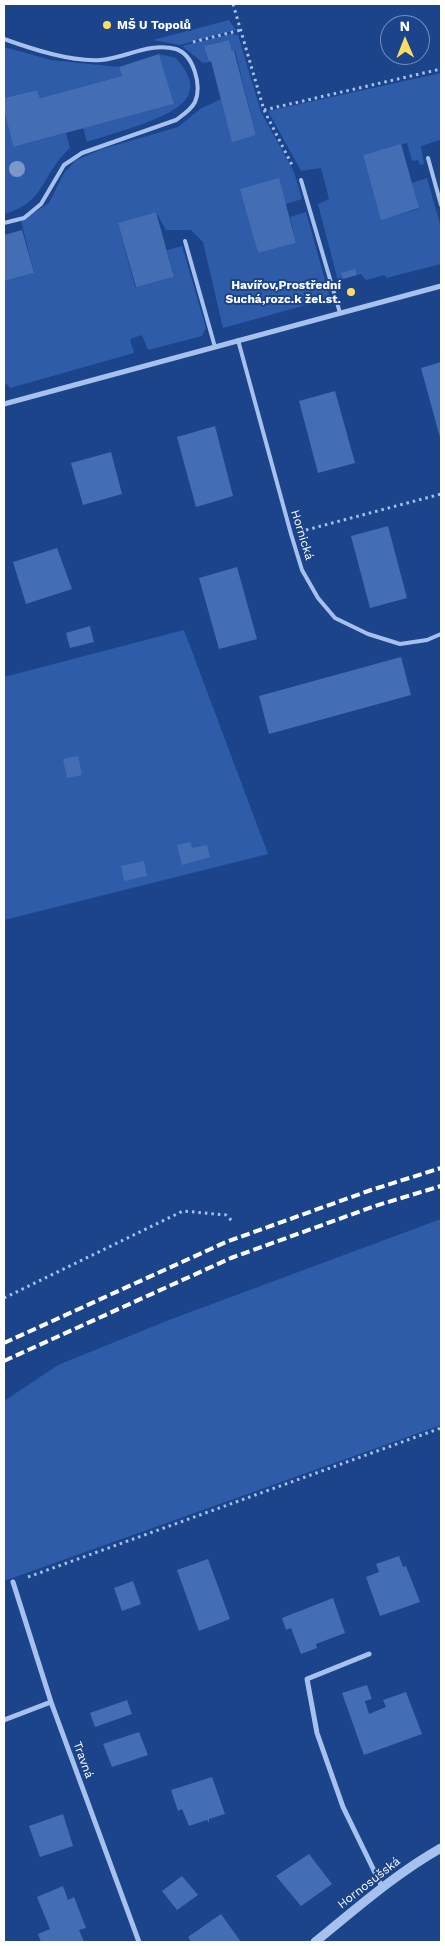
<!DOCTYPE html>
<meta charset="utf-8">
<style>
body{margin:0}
#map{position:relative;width:445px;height:1946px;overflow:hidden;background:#1b448b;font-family:"Work Sans",sans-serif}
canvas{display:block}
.frame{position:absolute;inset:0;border:5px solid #fff;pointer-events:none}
.north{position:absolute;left:380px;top:15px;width:50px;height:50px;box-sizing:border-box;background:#1b448b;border:1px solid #768fb9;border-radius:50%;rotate:359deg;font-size:14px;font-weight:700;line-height:20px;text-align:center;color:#fff}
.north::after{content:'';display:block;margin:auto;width:18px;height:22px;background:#fedc63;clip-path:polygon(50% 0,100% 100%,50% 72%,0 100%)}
</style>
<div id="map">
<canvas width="445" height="1946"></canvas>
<div class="frame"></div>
<div class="north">N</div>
</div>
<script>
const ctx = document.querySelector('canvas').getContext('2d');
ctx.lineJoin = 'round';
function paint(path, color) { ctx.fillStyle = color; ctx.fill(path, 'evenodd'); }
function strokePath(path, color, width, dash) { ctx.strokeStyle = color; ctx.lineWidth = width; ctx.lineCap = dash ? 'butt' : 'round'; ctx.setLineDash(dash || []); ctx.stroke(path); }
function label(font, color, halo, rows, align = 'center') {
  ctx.font = font + ' "Work Sans",sans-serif'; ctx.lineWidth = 4; ctx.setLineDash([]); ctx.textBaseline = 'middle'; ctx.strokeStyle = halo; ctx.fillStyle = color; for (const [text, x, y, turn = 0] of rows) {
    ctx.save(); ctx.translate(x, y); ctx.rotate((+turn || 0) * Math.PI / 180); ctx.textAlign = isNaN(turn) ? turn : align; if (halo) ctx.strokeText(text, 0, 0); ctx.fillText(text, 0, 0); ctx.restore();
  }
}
paint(new Path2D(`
 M229 20 236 30 180 45 153 40Z
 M231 34 238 35 261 112 294 172 302 199 286 204 241 189 258 253 296 243 290 217 306 212 329 294 328 299 223 328 203 242 191 230H166L156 212 118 223 135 287 174 277 167 250 182 246 206 328 202 336 148 350 142 335 130 339 134 353 10 388 7 384 4 385V281L34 273 21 221 49 203 64 173 76 160 102 149 178 127 200 109 221 99 232 141 256 135 235 51H232L229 40 204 46 209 62 203 63 182 46Z
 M4 47 51 60 119 67 122 76 40 98 37 90 4 98Z
 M159 54 176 58C185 69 195 82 188 96 176 119 111 133 87 142L83 128 174 104Z
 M441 73V142L440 140 421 146 424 164 420 165 418 160 412 161 407 143 363 155 381 219 419 209 412 183 427 178 441 228V264L386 278 385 275 366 280 361 274 357 275 355 270 342 273 343 279 338 281 318 204 329 199 321 168 301 171 268 111Z
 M4 109 13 147 66 133 70 148C41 174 46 203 4 214Z
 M184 630 268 854 4 920V677Z
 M441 1219V1425L4 1581V1401L58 1365 169 1320Z`), '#2e5ca9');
paint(new Path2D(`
 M229 40 232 51H234L256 135 232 142 211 61 209 62 204 46Z
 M159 54 174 104 13 147 4 109V98L37 90 40 98 122 76 119 67Z
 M401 144 419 208 381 220 363 155Z
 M279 178 296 243 258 253 240 189Z
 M156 212 174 277 136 287 118 223Z
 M22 230 34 273 4 281V235Z
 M355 269 357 275 343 279 341 273Z
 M441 362V441L421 368Z
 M335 391 355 463 318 473 299 401Z
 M215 426 233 496 196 507 177 437Z
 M111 452 122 494 83 505 71 463Z
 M388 526 407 598 370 608 351 536Z
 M57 548 72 589 26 604 13 562Z
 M237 567 257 639 219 649 199 578Z
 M90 626 94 642 70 648 66 633Z
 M401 657 411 695 269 734 259 696Z
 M78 756 82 775 67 778 63 759Z
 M190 842 192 848 207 845 210 857 182 865 177 845Z
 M144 861 147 876 124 881 121 866Z
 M399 1556 403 1567 406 1566 420 1602 380 1616 366 1577 379 1572 376 1564Z
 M208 1559 230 1619 199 1631 177 1570Z
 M133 1581 141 1604 122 1611 114 1588Z
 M333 1598 345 1633 316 1644 317 1648 301 1654 291 1628 286 1630 282 1618Z
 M367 1685 372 1699 365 1701 369 1714 386 1707 383 1700 406 1692 422 1734 364 1755 342 1693Z
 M127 1700 132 1714 95 1727 90 1713Z
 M139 1732 148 1755 112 1767 103 1744Z
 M212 1777 225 1814 209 1819V1823L207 1820 189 1826 182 1809 178 1811 171 1790Z
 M63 1814 73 1846 40 1857 29 1826Z
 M309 1854 332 1884 301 1906 276 1876Z
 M182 1876 198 1895 177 1910 162 1891Z
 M63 1886 68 1900 74 1897 86 1928 79 1930 84 1942H41L38 1934 50 1929 37 1897Z
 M221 1914 241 1942H191L188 1937Z`), '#446eb3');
strokePath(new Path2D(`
 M233 4 264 110 293 167
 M193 42 241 30
 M264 110 441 69
 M306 530 441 494
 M4 1298 183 1211 226 1215 233 1222
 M28 1577 441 1428`), '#a6c1ed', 3, [2.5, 4]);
strokePath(new Path2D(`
 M4 39C32 49 71 62 101 60 126 58 149 42 176 49 194 55 202 86 195 102 191 110 183 115 176 120L82 153 64 165 41 204 24 218 4 223
 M428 158 441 205
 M301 180 340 313
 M185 241 215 347
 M238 340 291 534 302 570 318 598 335 618 368 634 400 644 427 640 441 634`), '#a6c1ed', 4);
strokePath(new Path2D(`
 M4 404 441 286
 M13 1582 51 1702 139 1942
 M369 1654 307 1679 317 1733 343 1807 382 1887
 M4 1720 51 1702`), '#a6c1ed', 5);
strokePath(new Path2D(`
 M315 1942C356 1909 395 1874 441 1848`), '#a6c1ed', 9);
strokePath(new Path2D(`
 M4 1343 226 1242 371 1190 441 1168
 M4 1361 231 1258 375 1206 441 1186`), '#fff', 4, [9, 4]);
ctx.fillStyle = '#7c98c8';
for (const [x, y] of [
 [17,169]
]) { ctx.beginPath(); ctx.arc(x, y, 8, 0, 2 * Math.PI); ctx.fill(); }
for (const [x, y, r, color] of [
 [107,25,5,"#fedc63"],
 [351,292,5,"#fedc63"]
]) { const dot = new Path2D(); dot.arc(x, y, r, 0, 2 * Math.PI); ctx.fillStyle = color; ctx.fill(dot); strokePath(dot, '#1b448b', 2); }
label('bold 12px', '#fff', '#1b448b', [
 ["MŠ U Topolů",117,25],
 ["Havířov,Prostřední",341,285,"right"],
 ["Suchá,rozc.k žel.st.",341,299,"right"]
], 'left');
label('12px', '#fff', '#1b448b', [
 ["Hornická",302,535,73],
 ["Travná",83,1760,70],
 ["Hornosušská",369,1883,-38]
]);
</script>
